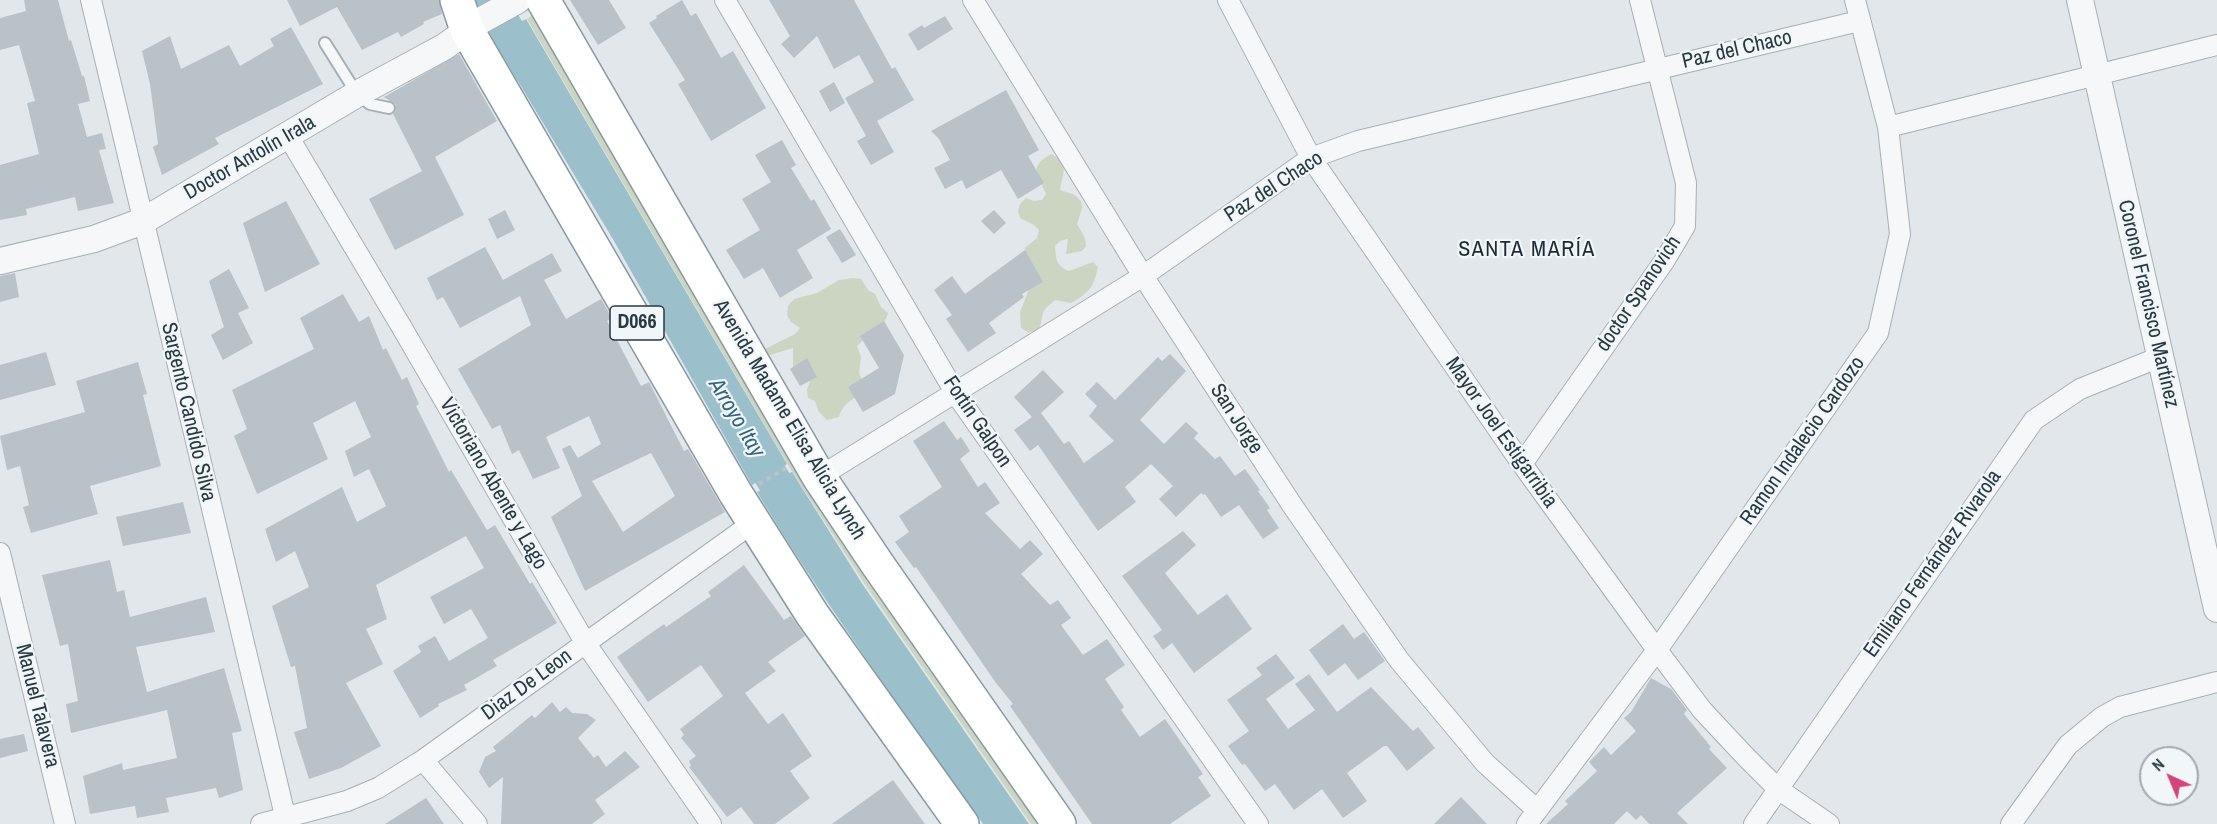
<!DOCTYPE html>
<meta charset="utf-8">
<style>
body{margin:0}
#map{position:relative;width:2217px;height:824px;overflow:hidden;background:#e2e7eb;font-family:"Archivo Narrow",sans-serif}
canvas{display:block}
.north{position:absolute;left:2139px;top:746px;width:60px;height:60px;box-sizing:border-box;background:#f1f6f8;border:2px solid #a1aab0;border-radius:50%;rotate:316deg;font-size:16px;font-weight:700;line-height:24px;text-align:center;color:#293943}
.north::after{content:'';display:block;margin:auto;width:21px;height:27px;background:#d3437d;clip-path:polygon(50% 0,100% 100%,50% 72%,0 100%)}
</style>
<div id="map">
<canvas width="2217" height="824"></canvas>
<div class="north">N</div>
</div>
<script>
const ctx = document.querySelector('canvas').getContext('2d');
ctx.lineJoin = 'round';
function paint(path, color) { ctx.fillStyle = color; ctx.fill(path, 'evenodd'); }
function strokePath(path, color, width, dash) { ctx.strokeStyle = color; ctx.lineWidth = width; ctx.lineCap = dash ? 'butt' : 'round'; ctx.setLineDash(dash || []); ctx.stroke(path); }
function label(font, color, halo, rows, align = 'center') {
  ctx.font = font + ' "Archivo Narrow",sans-serif'; ctx.lineWidth = 4.5; ctx.setLineDash([]); ctx.textBaseline = 'middle'; ctx.strokeStyle = halo; ctx.fillStyle = color; for (const [text, x, y, turn = 0] of rows) {
    ctx.save(); ctx.translate(x, y); ctx.rotate((+turn || 0) * Math.PI / 180); ctx.textAlign = isNaN(turn) ? turn : align; if (halo) ctx.strokeText(text, 0, 0); ctx.fillText(text, 0, 0); ctx.restore();
  }
}
paint(new Path2D(`
 M536 13 1043 824H1031L866 586 791 470 527 19Z
 M1051 154C1070 164 1063 171 1060 190L1075 195 1081 201 1082 208 1077 224 1085 238 1086 246 1082 251 1066 254 1068 239 1060 241 1055 246C1056 259 1056 266 1069 271L1093 262 1098 267C1093 288 1090 292 1071 303L1055 300C1052 303 1046 307 1044 311 1039 323 1044 331 1028 332L1021 328 1020 312 1032 282 1037 275C1035 264 1025 259 1025 248L1037 238 1039 230 1034 225 1020 218 1018 211 1020 204 1026 198 1034 201 1042 200 1046 194C1039 176 1027 167 1051 154Z
 M853 278 861 279 868 290 875 294 881 307 888 313C885 328 867 336 857 346L861 357 859 373 864 385C859 400 844 399 839 417L827 420 819 412 815 401 808 398 807 389 810 382 793 368V348L770 355 767 353 765 349 795 334 800 328 791 322 787 315 788 306 794 299 817 293 839 280Z`), '#ccd5c2');
paint(new Path2D(`
 M526 19 787 464 783 467 787 474 792 472 863 585 1029 824H983C907 715 826 607 757 492L787 475 782 467 752 485 614 241 492 38Z`), '#9cbfcc');
strokePath(new Path2D(`
 M490 0 530 69
 M746 435 800 523`), '#9cbfcc', 34);
paint(new Path2D(`
 M24 0H58L69 41 71 40 82 76H84L90 101 78 104 87 137 102 133 106 149 99 150 114 203 78 211 75 197 26 209 27 215 0 220V165L39 154 27 103 35 101 19 45 0 50V18L26 11Z
 M287 0H439L442 14 423 22 424 24 401 37 398 32 362 50 337 7 300 26Z
 M570 0H609L626 28 598 45Z
 M682 0 691 16 696 13 721 58 733 51 766 108 711 141 678 84 685 80 649 23 657 18 656 16Z
 M769 0H854L892 69 895 67 914 100 877 121 894 152 871 165 857 141 866 136 845 98 874 82 859 55 834 69 817 36 794 58 781 44 790 36Z
 M945 16 953 29 918 51 908 34 922 25 924 28Z
 M291 27 323 84 215 138 219 144 162 175 153 147 158 144 150 84 142 51 170 36 181 69 229 45 240 66 274 46 270 39Z
 M459 54 497 121 435 157 464 215 395 250 369 199 422 171 393 114 396 110V105L384 97Z
 M834 82 845 103 830 112 819 91Z
 M1006 90 1039 150 1028 156 1044 183 1018 199 1001 170 966 189 962 180 945 189 934 168 950 160 939 139 931 131Z
 M782 140 796 165 791 168 811 201 814 199 831 229 797 250 813 278 780 298 763 268 744 279 726 250 760 230 742 199 771 182 755 155Z
 M286 201 320 264 265 292 243 223Z
 M505 210 515 230 497 239 488 219Z
 M994 210 1006 223 994 234 981 221Z
 M840 229 856 255 842 263 826 237Z
 M485 247 503 280 552 253 562 271 544 280 566 319 601 299 612 318 607 321 641 386 649 382 684 451 688 449 725 512 585 591 551 517 582 496 562 449 570 445 578 458 601 444 589 416 546 437 560 468 533 479 519 450 512 454 500 425 492 429 458 369 531 325 520 296 460 328 443 297 437 300 427 278ZM651 453 675 496 623 532 592 481Z
 M1025 250 1043 282 1022 294 1024 297 989 323 996 333 968 352 946 319 952 315 934 290 952 276 965 294Z
 M229 269 249 308 238 313 253 343 223 360 211 335 224 327 209 281Z
 M15 273 19 297 0 302V276Z
 M343 294 359 322 369 316 383 350 386 348 402 380 407 377 419 404 416 406 449 472 451 470 487 530 495 525 530 584 532 582 557 623 493 660 497 666 464 685 467 690 438 704 439 706 420 718 393 671 421 652 418 646 435 636 449 661 488 638 471 609 444 624 430 597 484 568 466 536 376 585 387 619 366 629 383 664 346 683 381 746 341 768 309 779 294 732 307 728 295 666 291 667 272 606 309 587 295 551 276 562 265 529 342 487 357 522 386 506 369 469 354 477 345 451 371 437 355 401 313 423 328 459 257 494 234 436 247 429 232 390 314 349 300 318Z
 M884 321 904 355 895 394 863 412 848 387 879 368 860 336Z
 M46 352 56 385 0 400V365Z
 M1170 354 1186 371 1140 420 1164 444 1186 422 1198 433 1194 438 1215 459 1220 456 1235 476 1245 469 1260 490 1258 491 1270 508 1267 510 1279 528 1263 539 1239 505 1221 517 1205 494 1203 495 1201 493 1176 517 1159 499 1173 486 1151 464 1125 487 1136 502 1098 531 1038 445 1030 451 1014 430 1032 417 1014 397 1043 370 1064 392 1041 413 1064 444 1069 441 1084 463 1114 441 1089 416 1097 406 1085 394 1097 382 1115 400 1158 357 1162 361Z
 M807 358 817 377 800 386 790 369Z
 M138 362 147 394 143 395 161 466 90 486 98 514 31 533 23 507 29 505 20 466 7 470 0 436 85 412 76 381Z
 M944 421 957 440 961 437 970 451 960 459 978 487 985 482 1000 503 985 513 1020 549 1030 540 1043 554 1021 574 1050 605 1058 600 1071 618 1061 625 1083 655 1107 639 1125 665 1105 679 1124 707 1121 710 1140 737 1165 719 1203 774 1198 777 1211 796 1170 824H1092L1010 706 1013 704 996 683 916 567 914 568 895 542 909 532 899 516 942 487 913 441Z
 M183 502 191 533 123 546 116 517Z
 M1183 531 1196 545 1165 573 1198 615 1227 594 1252 629 1194 673 1172 643 1163 650 1153 636 1162 630 1122 576Z
 M110 560 117 592 124 590 130 617 206 597 215 632 136 647 147 692 224 668 242 731 232 733 243 790 219 798 216 788 166 798 169 812 137 818 135 806 90 814 83 776 122 763 123 770 177 758 167 710 71 733 66 704 78 701 68 644 60 646 42 575Z
 M744 565 784 620 791 616 805 636 768 662 776 671 745 693 768 724 783 713 812 756 790 771 810 798 775 824H754L741 807 727 817 689 767 691 766 689 761 696 756 681 738 684 735 680 729 723 696 701 665 648 702 617 657 664 624 666 627 711 596 708 592Z
 M1343 624 1354 639 1364 632 1385 661 1358 680 1345 663 1328 676 1309 650Z
 M1276 654 1295 678 1266 699 1288 729 1315 710 1295 684 1309 674 1337 712 1371 687 1413 731 1418 727 1435 748 1407 771 1387 746H1384L1347 773 1367 801 1343 818 1322 789 1294 810 1275 784 1265 791 1245 764 1242 765 1228 746 1249 731 1227 700 1262 675 1256 668Z
 M1651 678 1671 689 1687 710 1684 714 1711 747 1709 749 1727 768 1677 813 1688 824H1649L1641 815 1636 820 1627 811 1614 824H1546L1568 804 1565 801 1597 771 1589 762 1604 747 1611 755 1636 731 1624 718 1631 712Z
 M552 702 560 712 566 707 572 713 587 714 596 720 578 738 594 758 598 755 606 767 625 751 640 767 595 800 605 814 592 824H501L503 777 489 788 479 772 485 757 496 751 493 747 532 715 535 718Z
 M24 734 28 751 0 758V739Z
 M893 780 925 824H832Z
 M1461 797 1487 824H1434Z
 M426 798 444 824H385Z`), '#b9c2c8');
const service = new Path2D(`
 M325 43 357 94 370 104 389 108`);
const minor = new Path2D(`
 M91 0 287 824
 M725 0 956 394 1258 824
 M973 0 1143 276 1292 505 1399 660 1485 763 1537 810
 M1228 0 1311 158 1522 464 1657 650 1702 710 1745 756 1778 789 1829 824
 M1888 127 2217 45
 M288 136 401 326 586 644 711 824
 M1522 464 1665 260 1685 226 1686 183 1640 0
 M819 477 1143 276 1311 158 1358 141 1859 21
 M0 553 65 824
 M423 760 477 824
 M261 824 347 801 378 788 423 760 754 522
 M1527 824 1657 650 1878 333 1900 234 1888 127 1855 0
 M1754 824 2034 420 2080 389 2160 357
 M2011 824 2068 745 2102 717 2120 707 2217 682`);
const tertiary = new Path2D(`
 M2080 0 2217 609
 M0 261 94 239 143 221 357 94 444 47 480 21 518 0`);
const trunk = new Path2D(`
 M457 0 467 30 736 494 812 614 962 824
 M543 0 819 477 878 565 1059 824`);
strokePath(service, '#a7afb5', 14);
strokePath(minor, '#a7afb5', 22);
strokePath(tertiary, '#a7afb5', 28);
strokePath(trunk, '#8899a2', 36);
strokePath(new Path2D(`
 M759 484 786 468`), '#bcc2c6', 4, [4.5, 4.5]);
strokePath(service, '#f5f7f9', 10);
strokePath(minor, '#f5f7f9', 20);
strokePath(tertiary, '#f5f7f9', 26);
strokePath(trunk, '#fff', 33);
for (const [x, y, w] of [
 [637,323,54]
]) { const box = new Path2D(); box.roundRect(x - w / 2, y - 17, w, 34, 4.5); ctx.fillStyle = '#f1f6f8'; ctx.fill(box); strokePath(box, '#293943', 1.5); }
label('bold 20px', '#293943', null, [
 ["D066",637,323]
]);
label('21px', '#293943', '#f1f6f8', [
 ["Paz del Chaco",1737,50,-13],
 ["Doctor Antolín Irala",250,158,-30],
 ["Paz del Chaco",1274,187,-33],
 ["doctor Spanovich",1639,294,-56],
 ["Coronel Francisco Martínez",2148,304,77],
 ["Sargento Candido Silva",188,412,77],
 ["San Jorge",1236,419,57],
 ["Avenida Madame Elisa Alicia Lynch",789,420,59],
 ["Fortín Galpon",977,422,56],
 ["Mayor Joel Estigarribia",1501,433,55],
 ["Ramon Indalecio Cardozo",1803,441,-55],
 ["Victoriano Abente y Lago",493,484,60],
 ["Emiliano Fernández Rivarola",1933,564,-55],
 ["Diaz De Leon",527,685,-36],
 ["Manuel Talavera",37,706,76]
]);
ctx.letterSpacing = '1.5px';
label('22px', '#1b2a34', '#f1f6f8', [
 ["SANTA MARÍA",1527,250]
]);
ctx.letterSpacing = '0px';
label('italic 22px', '#326379', '#f1f6f8', [
 ["Arroyo Itay",736,418,59]
]);
</script>
